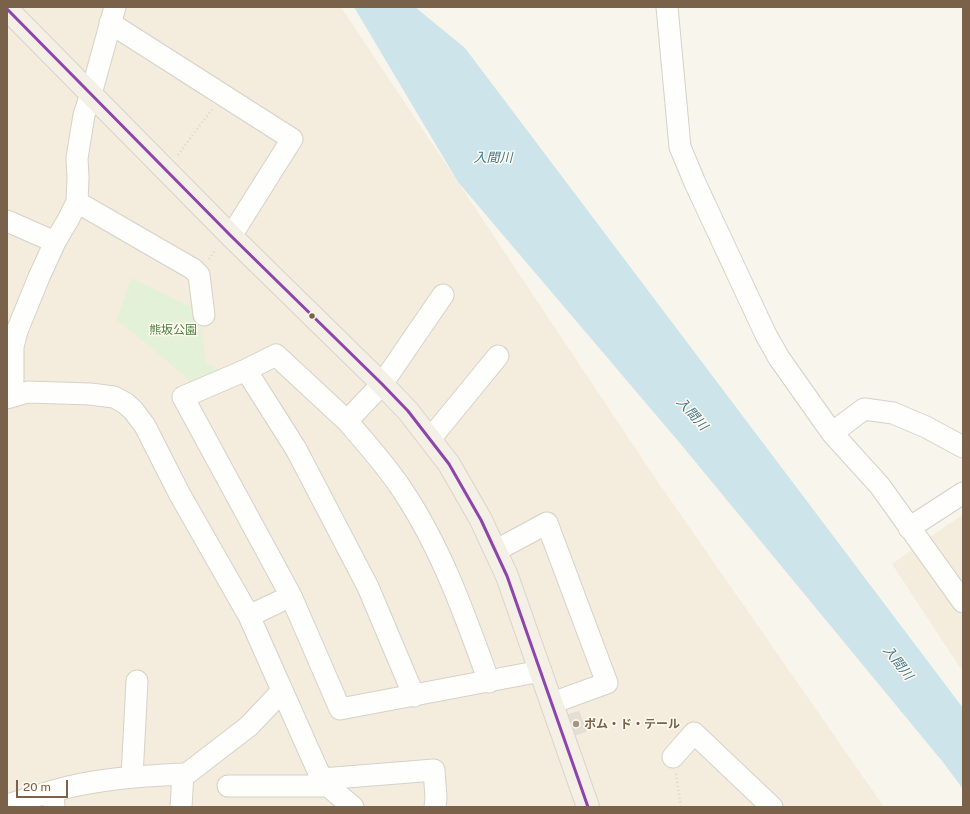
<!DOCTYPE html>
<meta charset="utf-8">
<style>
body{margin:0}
#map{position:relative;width:970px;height:814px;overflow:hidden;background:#f8f5ed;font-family:"Public Sans",sans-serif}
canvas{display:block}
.frame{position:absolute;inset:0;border:8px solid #7a614a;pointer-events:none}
.scale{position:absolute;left:16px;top:780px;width:52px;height:18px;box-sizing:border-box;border:2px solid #7a614a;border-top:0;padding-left:5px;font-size:12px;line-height:14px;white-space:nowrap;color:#7a614a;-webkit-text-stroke:3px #fffbf0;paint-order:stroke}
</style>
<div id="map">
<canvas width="970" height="814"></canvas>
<div class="frame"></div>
<div class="scale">20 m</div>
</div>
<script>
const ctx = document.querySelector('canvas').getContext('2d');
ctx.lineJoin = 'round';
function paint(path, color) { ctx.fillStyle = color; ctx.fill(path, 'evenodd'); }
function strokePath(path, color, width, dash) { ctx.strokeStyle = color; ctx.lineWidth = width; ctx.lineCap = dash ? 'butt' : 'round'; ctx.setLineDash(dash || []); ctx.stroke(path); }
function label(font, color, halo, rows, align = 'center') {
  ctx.font = font + ' "Public Sans","Noto Sans JP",sans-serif'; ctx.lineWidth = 3; ctx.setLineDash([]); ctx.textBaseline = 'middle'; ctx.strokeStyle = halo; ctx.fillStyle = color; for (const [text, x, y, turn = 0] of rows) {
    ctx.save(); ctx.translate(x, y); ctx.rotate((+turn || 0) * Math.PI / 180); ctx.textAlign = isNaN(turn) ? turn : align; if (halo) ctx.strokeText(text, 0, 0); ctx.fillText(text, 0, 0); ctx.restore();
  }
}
paint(new Path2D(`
 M7 7H341L660 485 884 807H7Z
 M963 514V672L892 564Z`), '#f4eddd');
paint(new Path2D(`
 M131 278 199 311 206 364 225 371 196 386 159 354 117 320Z`), '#e2f1d7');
paint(new Path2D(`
 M354 7H415L465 48 963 708V789L942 761 679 442 458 182Z`), '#cde4ea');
const building = new Path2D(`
 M579 712 586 731 572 736 565 716Z`);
paint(building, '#e5ded4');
strokePath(building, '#e2dacf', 1);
const minor = new Path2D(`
 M667 7 680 147 695 183 766 335 779 358 832 433 880 486 963 602
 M110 23 292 139 231 236
 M77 202 193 269 199 275 204 315
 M7 221 55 242
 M443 295 382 384 347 421 276 355 246 370 183 397 291 596 340 709 541 671
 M246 370 296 449 368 587 414 696
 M7 394 13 380V347L17 331 39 277 55 242 68 220 77 202 78 178 77 158 84 115 91 94 115 7
 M7 398 28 392 90 394 114 397 125 403 133 410 145 426 179 493 249 616 318 771 328 786 353 807
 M347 421C366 443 385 464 401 488 441 547 465 615 489 682
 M832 433 864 409 893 413 926 427 963 447
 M430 439 498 356
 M909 528 963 493
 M495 551 547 523 607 683 552 703
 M249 616 291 596
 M673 757 694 733 772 807
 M132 777 137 681
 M322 779 434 770 436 798 435 807
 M228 786H328
 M53 791C95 779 139 776 183 774
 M7 805 53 791 54 807
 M181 807 183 774 188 773 249 726 282 691`);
const major = new Path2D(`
 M7 9 231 236 382 384 408 411 449 464 481 520 507 576 588 807`);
strokePath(minor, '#d6d1c8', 23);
strokePath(major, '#dad2ca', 24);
strokePath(new Path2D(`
 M178 155 212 109
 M209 259 216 249
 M676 774 681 807`), '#dcd5ce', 2.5, [1, 3]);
strokePath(minor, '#fefefc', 21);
strokePath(major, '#f4f0e6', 22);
strokePath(new Path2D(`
 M7 9 231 236 382 384 408 411 449 464 481 520 507 576 588 807`), '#8e44ad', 3);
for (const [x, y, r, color] of [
 [312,316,3.5,"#7a614a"],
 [576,724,4,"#a69583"]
]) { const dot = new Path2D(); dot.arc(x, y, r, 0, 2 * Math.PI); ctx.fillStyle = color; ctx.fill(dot); strokePath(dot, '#fffbf0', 1.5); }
label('12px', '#4c8041', '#fffbf0', [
 ["熊坂公園",173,330]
]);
label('bold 12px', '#7a614a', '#fffbf0', [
 ["ポム・ド・テール",584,724]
], 'left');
label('italic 13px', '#42788e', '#fffbf0', [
 ["入間川",493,158],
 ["入間川",692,414,48],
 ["入間川",898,663,52]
]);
</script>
